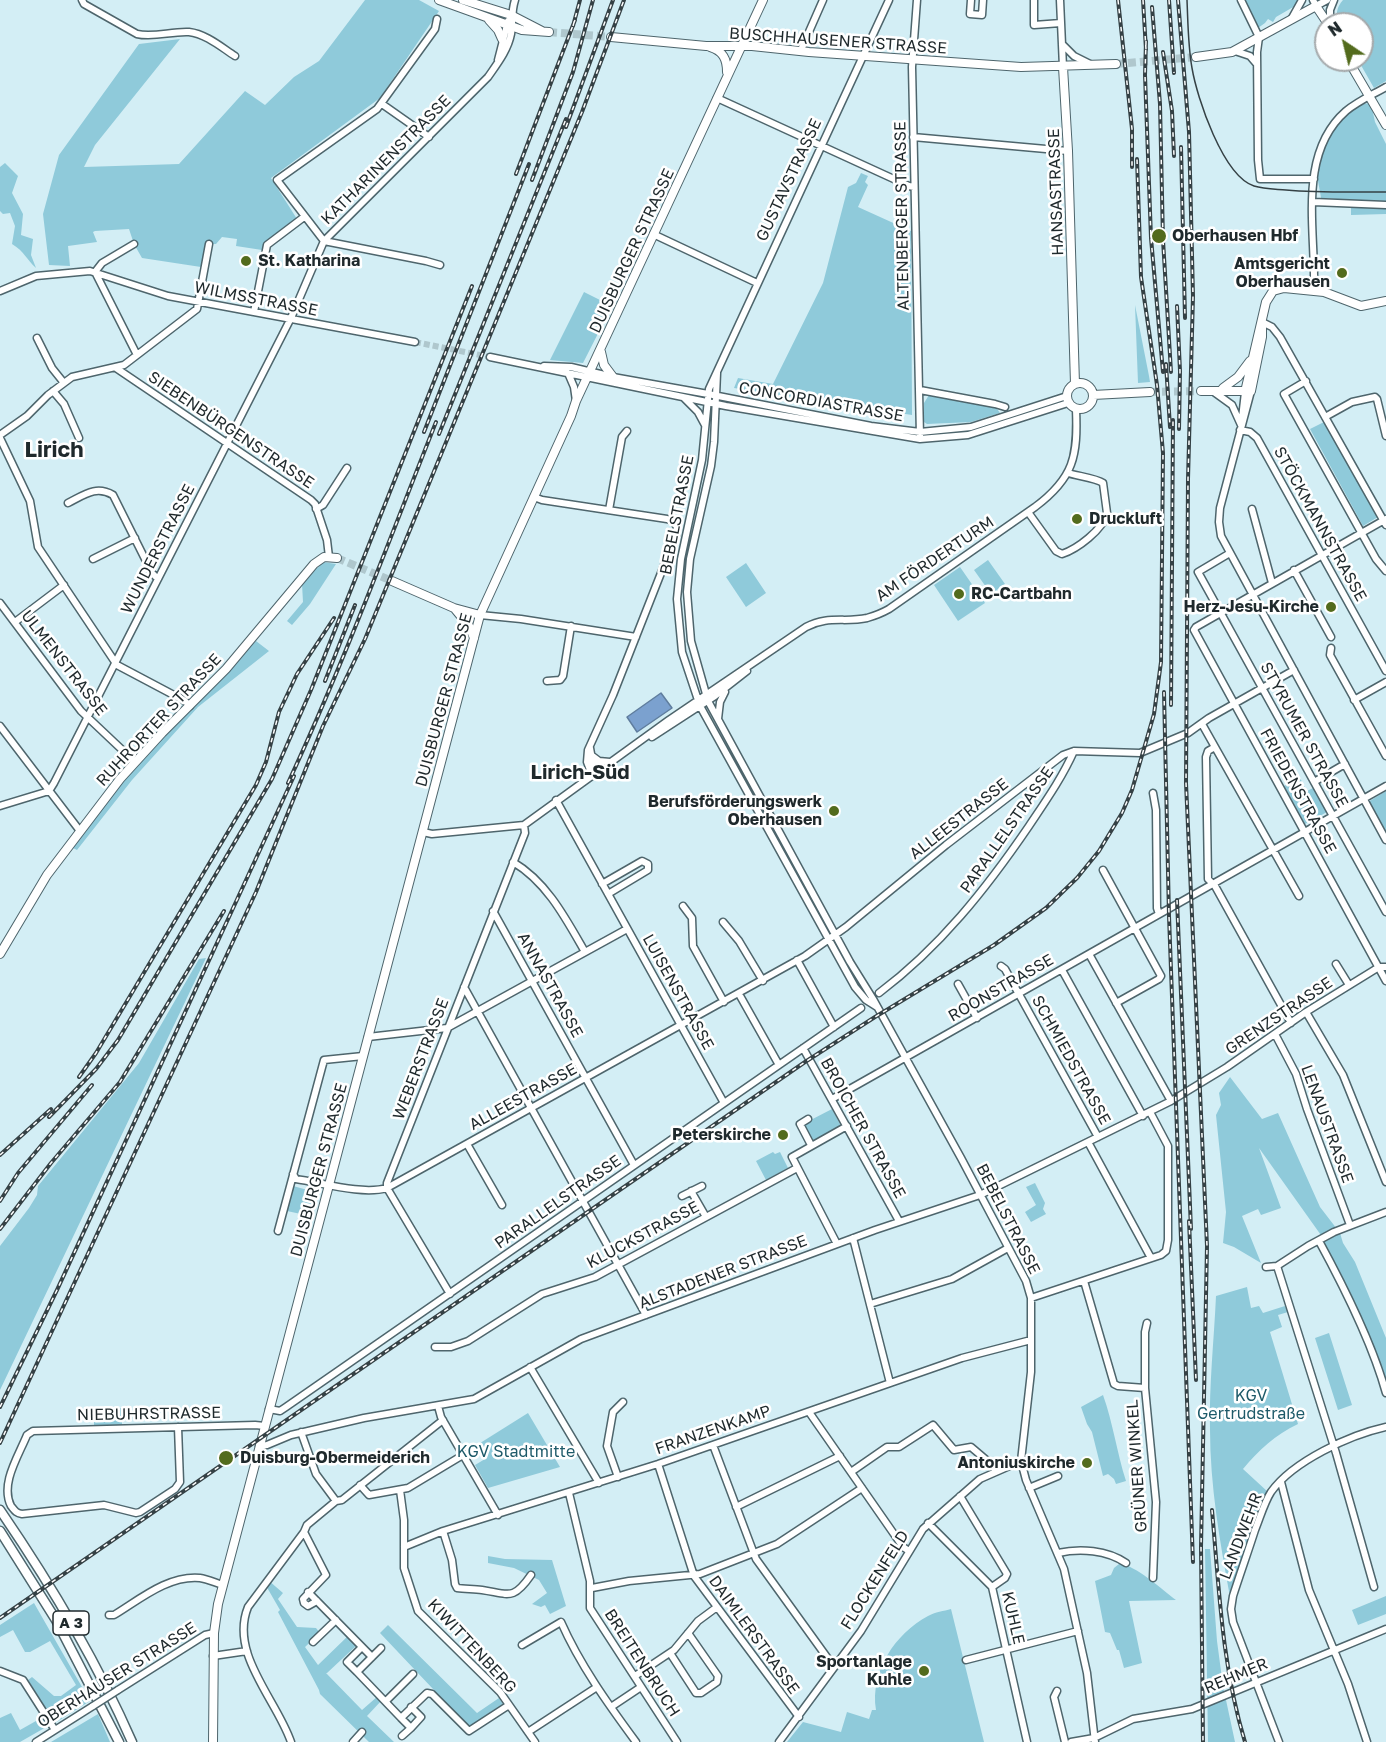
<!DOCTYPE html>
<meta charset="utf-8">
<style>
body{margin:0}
#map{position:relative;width:1386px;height:1742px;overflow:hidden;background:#d3eef5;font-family:"Golos Text",sans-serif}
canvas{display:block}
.north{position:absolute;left:1314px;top:12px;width:60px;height:60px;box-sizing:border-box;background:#fff;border:2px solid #a5a9ab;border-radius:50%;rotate:325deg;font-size:16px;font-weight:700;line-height:24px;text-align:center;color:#1f292c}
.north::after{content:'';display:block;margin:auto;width:21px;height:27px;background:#536b1d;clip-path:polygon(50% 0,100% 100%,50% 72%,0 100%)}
</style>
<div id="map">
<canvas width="1386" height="1742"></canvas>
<div class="north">N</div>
</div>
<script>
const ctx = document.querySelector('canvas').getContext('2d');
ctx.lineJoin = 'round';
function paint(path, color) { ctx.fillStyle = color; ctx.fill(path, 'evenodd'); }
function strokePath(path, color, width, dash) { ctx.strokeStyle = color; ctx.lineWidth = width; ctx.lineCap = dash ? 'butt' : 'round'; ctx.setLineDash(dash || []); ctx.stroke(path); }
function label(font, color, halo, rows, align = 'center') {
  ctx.font = font + ' "Golos Text",sans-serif'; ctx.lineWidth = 5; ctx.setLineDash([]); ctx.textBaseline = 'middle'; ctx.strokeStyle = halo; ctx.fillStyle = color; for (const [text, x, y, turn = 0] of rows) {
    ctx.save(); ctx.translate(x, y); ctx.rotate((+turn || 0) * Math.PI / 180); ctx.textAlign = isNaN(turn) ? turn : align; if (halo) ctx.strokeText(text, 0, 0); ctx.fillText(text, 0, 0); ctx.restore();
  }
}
paint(new Path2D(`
 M365 0H419L439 11 380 98 271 178 297 219 265 243 262 250 236 246 237 239 222 237 216 244H209L205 247 201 267 142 258 134 244 129 229 95 231 93 232 97 242 68 246 70 266 49 265 43 214 59 155 139 44 180 39 95 145 84 167 179 164 245 91 265 105 294 77 319 61Z
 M1244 0H1298L1295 6 1276 17 1273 22 1268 19 1265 23 1258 28Z
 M1343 0H1386V81L1374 88 1358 60H1362V24H1338C1335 16 1337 6 1343 0Z
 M1369 103 1372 108 1375 122 1386 144V214L1351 215V200L1321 198C1320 190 1318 183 1317 175 1314 153 1337 119 1355 108 1359 105 1364 104 1369 103Z
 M5 163 18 176 12 193 23 214 21 235 33 239 31 255 36 268C26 259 25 252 12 244L15 226 10 213 3 214 0 211V167Z
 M861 173 868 176 865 182 868 185 858 207 911 231 912 415 734 388 738 378 773 384 823 283 848 187 856 183Z
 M584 292 612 306 583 363 550 360Z
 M1135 305 1149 376 1150 382 1138 383Z
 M929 395 995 406 1000 413 971 422 927 424 924 422V403Z
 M1324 422 1378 517 1363 526 1310 429Z
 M988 560 1005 584 991 594 974 570Z
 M323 562 336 564 310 604 292 625 287 621 303 602 302 584Z
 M746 563 766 593 746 607 726 577Z
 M960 567 985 603 958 621 934 585Z
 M256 641 269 651 198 707 132 780 77 850 71 847 137 764Z
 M1300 778 1307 791 1313 788 1327 812 1305 824 1284 786Z
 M1386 791V835L1368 802Z
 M206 958 0 1390V1246L29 1208 37 1195 38 1186 139 1063 199 959Z
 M1230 1077 1262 1119 1278 1113 1320 1207 1340 1233 1343 1243 1355 1262 1386 1338V1393L1372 1354 1319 1241 1323 1238 1259 1148 1281 1208 1261 1215 1258 1209 1242 1216 1261 1263 1234 1247 1223 1243 1226 1212 1216 1115 1221 1105 1219 1093Z
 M832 1109 841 1126 812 1141 803 1124Z
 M773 1152 775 1154 780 1152 788 1168 766 1180 756 1161Z
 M1035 1183 1045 1203 1043 1209 1046 1214 1031 1222 1025 1212 1036 1205 1026 1187Z
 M293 1186 315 1192 310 1216 287 1211Z
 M1247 1287 1251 1308 1259 1306 1263 1313 1285 1306 1288 1312 1278 1315 1282 1327 1270 1332 1298 1424C1275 1435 1259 1450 1243 1469L1268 1492 1230 1597C1220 1542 1210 1486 1210 1429 1209 1385 1214 1340 1216 1296Z
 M1329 1333 1352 1405 1338 1410 1315 1338Z
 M1103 1395C1113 1423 1117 1453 1126 1481L1116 1484 1114 1479 1108 1474 1103 1476 1092 1432 1087 1424 1081 1407Z
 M122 1408V1425H94V1409Z
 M528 1413 560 1467 488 1488 475 1465 485 1459 477 1445Z
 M1205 1549H1210L1217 1641 1223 1686 1235 1742H1208Z
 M488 1556 505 1559 552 1560 566 1606 550 1614 545 1605 541 1607 532 1604 547 1593 539 1580 514 1568 488 1563Z
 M1119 1564C1133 1563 1164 1591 1176 1600L1129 1601 1142 1663 1124 1668 1119 1650H1117L1110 1633 1105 1632 1095 1581 1111 1575 1114 1568Z
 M268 1580 283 1593 278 1599 297 1627 316 1628 320 1633 305 1647 318 1665 349 1635 357 1645 327 1673H326L362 1710 378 1696 382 1700 367 1716 394 1742H369L320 1694 319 1690 278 1612 280 1610 265 1584Z
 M1386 1596V1614L1358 1625 1352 1610Z
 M34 1603 90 1701 55 1723 28 1680 32 1677 54 1696H61L76 1685 50 1641 30 1652H25L13 1630 0 1637V1625Z
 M951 1609 984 1742H787L803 1722 841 1732 847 1712 869 1719 872 1710H876C870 1671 895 1634 928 1616 935 1612 944 1611 951 1609Z
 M388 1625 477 1713 499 1698 503 1704 469 1727 380 1633Z
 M11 1713 20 1730 43 1717 48 1726 20 1742H0V1718Z
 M98 1714 110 1742H51Z`), '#8fcada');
const water = new Path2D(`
 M661 693 672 708 637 732 627 717Z`);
paint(water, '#7ba1cf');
strokePath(water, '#5f7d9e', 1.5);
strokePath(new Path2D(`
 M415 342 490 357`), '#afc7cd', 6, [6, 3]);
strokePath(new Path2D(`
 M549 32 611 37
 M1116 64 1196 57
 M1150 392 1201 391
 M337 558 392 581`), '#afc7cd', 8, [8, 4]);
const minor = new Path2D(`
 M82 0 84 4 137 34C154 38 171 31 189 32 206 34 221 47 235 56
 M917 0 912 67 920 436
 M971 0 970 14 982 15 983 0
 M1034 0V25L1061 23
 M1060 0 1063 67
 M1241 0 1259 37 1257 52 1258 160 1260 179H1314
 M1313 0 1316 6 1327 0
 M1292 18 1302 0
 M437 19 435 29 377 109 277 180 324 241 426 261 440 265
 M1330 24V10L1334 0
 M1062 44 1074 56 1090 64
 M801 50 823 0
 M1235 51 1250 56 1256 63
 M498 60 508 21
 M717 98 909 186 914 187
 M382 104 429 137
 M913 137 1068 151
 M1313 202 1386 205
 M653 234 757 283
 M95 272 137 355
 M95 272 102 263 134 244
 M1314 283C1315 227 1298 153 1346 111 1358 101 1372 95 1386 87
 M0 291 36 276 90 271 168 296 415 342
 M254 312 267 245 304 217
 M1262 322 1272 327 1280 337 1386 525
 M37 338 52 368 64 383
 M490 357 726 406 920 439 968 435 1068 403
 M544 366 571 367 613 377 708 394 871 426 920 432 971 427 1067 396
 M116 368 311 500 315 504 327 540 329 557
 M568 373 574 387 576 401
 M717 373 714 442 711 466 690 559 687 592 691 641 708 701 850 962 873 999 961 1158 1026 1281 1031 1298V1372L1021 1461 1026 1480 1064 1569 1087 1673 1095 1742
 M1306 381 1284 394 1376 559 1386 571
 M920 390 995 404 1005 407
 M53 391 64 404 79 438
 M1251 391 1220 508 1219 522 1221 536 1386 840
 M1214 392 1232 405 1241 425
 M684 398 698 412 705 425
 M1325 417 1352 402 1375 397 1377 399 1386 436
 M1242 418 1245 392
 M1240 430 1250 432 1257 438 1386 671
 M0 435 27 416 48 395 72 377 124 365 197 309 209 244
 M0 438 30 501 38 547 117 665 185 701 190 706
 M534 497 542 500 667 519 673 521 677 527 676 535 613 695 588 750 587 762 592 775
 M68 503C84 495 96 485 113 495L152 573 158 579
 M316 509 323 505 347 468
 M1252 509 1272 583
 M609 510 622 437 627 431
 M1028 512 1056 551 1062 554C1077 549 1103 530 1107 513L1103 483C1096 478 1077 476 1068 473
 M1386 519 1196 627 1194 630 1386 981
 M1230 553 1198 572 1386 912
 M93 559 135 538
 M1294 570 1331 637
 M0 603 81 711 135 762
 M480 615 521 619 636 637
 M15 622 64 585
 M1331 648 1330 655 1386 756
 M547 681 560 680 563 676 571 626
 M1354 700 1386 682
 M718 719 720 702 725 692
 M1202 724 1299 896
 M0 726 80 831
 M652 737 715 696 747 671
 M1215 747 1208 751 1206 757 1208 879 1215 886 1291 1023
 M590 748 592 759 597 772
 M591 755 599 761 610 762
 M1314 782 1345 764
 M1153 793 1156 810 1157 908 1159 914
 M556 800 724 1103
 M0 806 49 791 54 783 291 318 324 241 488 77C497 64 508 50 511 34 513 22 511 12 515 0
 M423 832 432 834 524 825 669 720 806 627C828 615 845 623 867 618 874 616 882 613 889 609L1035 507C1074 478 1078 456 1076 409
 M513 862C547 882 566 919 585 952
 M1103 870 1161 976 1159 979 1116 1003
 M602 884 642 861 648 864V870L608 894
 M683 906 692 918 693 946 724 1002
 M493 911 634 1165
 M723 922 739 941 763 981
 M1089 954 1171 1101
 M797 960 834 1027
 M1336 964 1349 985
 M1001 966 1005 969 1098 1137
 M1062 970 1143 1116
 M958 984 977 1018
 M464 987 646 1315
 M879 993C940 947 986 889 1029 826 1045 802 1062 778 1074 751
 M739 994 779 1065
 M877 1007 866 1000 855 987 700 706 682 652 677 599 681 559 702 460 709 389 889 0
 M1306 1012 1343 1075 1386 1182
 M1275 1034 1296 1074 1307 1109 1350 1225
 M368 1037 447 1028 627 929
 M803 1048 899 1221
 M832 1099 1386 786
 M808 1119 800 1124 811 1145
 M1088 1142 1151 1258
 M467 1144 502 1205
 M293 1174 296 1179C323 1183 362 1195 387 1188L805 956 846 927 946 845 1063 755 1074 751 1140 753 1188 733 1209 718 1294 670
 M691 1191 706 1217
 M682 1196 702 1186
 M278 1231 324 1060 363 1056
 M853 1238 890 1383
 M1319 1241C1344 1287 1372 1342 1386 1393
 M837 1244 792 1157 847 1126
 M1277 1266 1336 1453 1374 1587
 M1266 1267 1277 1266 1308 1246 1334 1232 1386 1212
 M1084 1281 1114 1384 1118 1386 1145 1388
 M450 1294 387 1188V1183L525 833 524 825
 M1031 1298 1161 1255 1166 1251 1168 1240V1146L1150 1112
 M870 1304 952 1279 1008 1248
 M1147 1323 1145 1332V1388L1156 1502 1153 1578
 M435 1347H451L468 1341 542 1294 595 1277 797 1168
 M530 1367 599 1483
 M438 1406 441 1417 498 1515
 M269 1409 280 1411 286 1407 861 1008
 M809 1412 903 1547 909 1551
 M178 1427 180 1482 175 1489 140 1512 136 1513 104 1505 22 1514C16 1513 15 1511 11 1506 0 1484 18 1457 27 1435L33 1431 255 1425 265 1426
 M301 1432 316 1474 336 1501
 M713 1445 756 1559 834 1667
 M259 1446 267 1445 291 1435 364 1418 474 1399 581 1339 875 1230 980 1195 1171 1101 1227 1067 1306 1012 1379 967H1386
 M658 1464 694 1576 799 1717
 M851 1472 887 1447H899L933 1425 954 1450 971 1447 991 1464 996 1472
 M618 1477 607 1446 613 1412 623 1402
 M1281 1482 1309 1590 1348 1684 1367 1742
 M360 1485 369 1495 408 1488 463 1455
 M1029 1488 1058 1476
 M400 1490 404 1520V1568L418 1611 500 1692 535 1742
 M569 1493 590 1581V1608L677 1742
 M960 1496 1007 1574 1005 1578 992 1587
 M736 1507 840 1456
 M928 1523 992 1587 1027 1742
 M443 1531 452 1560 455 1584 457 1588C465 1589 474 1589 482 1590 509 1594 513 1601 531 1575
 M304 1532 326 1575 303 1599 304 1603 308 1606 317 1601
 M404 1547 443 1531 658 1464 962 1358 1031 1340
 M1058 1553C1080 1548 1107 1550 1126 1563
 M592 1588 629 1581 700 1574 777 1544 862 1488
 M308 1592 372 1657
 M109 1615H114C139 1600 168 1575 200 1578 207 1579 216 1583 223 1585
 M313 1642 336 1620
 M522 1645 561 1622C580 1665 608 1704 636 1742
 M381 1648 357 1672 401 1718 427 1693 432 1694 469 1731 509 1705
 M670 1653 696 1693H701L717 1682 718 1676 688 1633
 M213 1656 247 1651
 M966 1660 1078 1631
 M0 1671 23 1680 55 1730
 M357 1672 347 1662 362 1647
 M635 1676 674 1650 698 1621 717 1607
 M118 1690 205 1635 214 1633
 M1057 1691 1054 1697 1065 1742
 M386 1701 413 1674
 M611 1707 641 1687
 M401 1718 411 1728 421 1717 411 1707
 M528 1732 597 1687
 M402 1736 411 1728
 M36 1742 93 1706
 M291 1742C277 1700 229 1654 248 1607L304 1532 307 1525 336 1501 342 1500 443 1420
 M353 1742 362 1732
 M779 1742 861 1631 923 1529 980 1479 1021 1461
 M1071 1742 1094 1738 1133 1719 1192 1709 1386 1629
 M1279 1742 1233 1622 1231 1609 1233 1596C1240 1574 1248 1552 1255 1530 1260 1518 1264 1503 1271 1492 1293 1461 1350 1435 1386 1427`);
const major = new Path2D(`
 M439 0 522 30 549 32
 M463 0 511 15 542 31
 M489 20 498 30 502 39
 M611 37 706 46H752L809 52 1021 67 1116 64
 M710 47C723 51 727 59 727 72
 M1196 57 1232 52 1316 6 1328 24
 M1348 60 1386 125
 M1063 67 1068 151 1075 384
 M601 352 604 365 613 377
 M1067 396a13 13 0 1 1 26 0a13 13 0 1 1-26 0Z
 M1223 388 1238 377 1250 361
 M1201 391H1250
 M1251 391 1262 337V326
 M1245 392 1266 302 1273 291 1284 288 1324 292 1361 306 1386 301
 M1093 395 1150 392
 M392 581 454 608 480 615
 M455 609 469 626 474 638
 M0 954 47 875 120 779 162 733 226 669 314 564 324 557 337 558
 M213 1742 214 1633 218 1604 480 615 571 416 576 401 763 0`);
const highway = new Path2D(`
 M0 1510C50 1583 96 1660 132 1742
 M0 1531 56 1620 119 1742`);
strokePath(minor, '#4e656c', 9);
strokePath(major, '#4e656c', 10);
strokePath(highway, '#4e656c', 11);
strokePath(minor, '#fff', 6);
strokePath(major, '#fff', 8);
strokePath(highway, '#fff', 8);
strokePath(new Path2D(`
 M1187 0C1188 23 1188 46 1192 68 1197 98 1223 176 1254 186 1264 189 1275 189 1286 190 1319 193 1353 192 1386 192`), '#354145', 1.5);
const rail = new Path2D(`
 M1118 0 1132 129V167
 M1143 0 1146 50
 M1169 0 1174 73
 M1178 0 1189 132 1193 296 1188 479 1186 783 1207 1246 1201 1547 1203 1742
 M1152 7 1160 104 1163 240 1171 372
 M573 26 580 0
 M1146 41 1145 75 1151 238 1163 372
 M1163 52 1172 111 1174 156
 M566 127 613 0
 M1181 147 1185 318
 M516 174 575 20
 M532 180 573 72 593 0
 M1177 306 1180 371 1179 429
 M1166 364 1170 427
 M424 432 529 164
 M439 434 566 119
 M325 681 355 605
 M1164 692 1169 916 1193 1562
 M1171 705 1173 420
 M288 783C343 665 388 543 436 422
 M1177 900 1191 1229
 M79 1077 96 1053 256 785 266 762 279 712 297 674 334 618
 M49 1117 96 1069 118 1040 272 779 311 690 472 286
 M0 1155 51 1109
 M0 1201 18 1173 92 1085
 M1189 1221 1196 1380
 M0 1229 51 1163 120 1082 224 911
 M0 1407 57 1290 294 776
 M0 1443 256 892 323 726 365 639 582 112 624 0
 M1212 1510C1219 1588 1222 1667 1245 1742
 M0 1618 805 1062 875 1017 994 945 1046 908 1077 878 1099 851 1122 813 1132 790 1154 714 1161 662 1163 453 1157 385 1141 277 1137 159`);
strokePath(rail, '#354145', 4);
strokePath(rail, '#fff', 1.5, [4.5]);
const minorBridge = new Path2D(`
 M93 1706 118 1690`);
strokePath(minorBridge, '#4e656c', 9, []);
strokePath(minorBridge, '#fff', 6);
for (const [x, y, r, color] of [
 [1159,236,8,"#536b1d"],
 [246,261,6,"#536b1d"],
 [1342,273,6,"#536b1d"],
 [1077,519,6,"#536b1d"],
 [959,594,6,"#536b1d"],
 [1331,607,6,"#536b1d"],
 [834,811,6,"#536b1d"],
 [783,1135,6,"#536b1d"],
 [226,1458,8,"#536b1d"],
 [1087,1463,6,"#536b1d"],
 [924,1671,6,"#536b1d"]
]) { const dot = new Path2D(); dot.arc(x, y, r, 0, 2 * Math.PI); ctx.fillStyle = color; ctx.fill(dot); strokePath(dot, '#fff', 2); }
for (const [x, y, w] of [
 [71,1623,36]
]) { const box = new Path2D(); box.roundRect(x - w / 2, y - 12, w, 24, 4.5); ctx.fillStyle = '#fff'; ctx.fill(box); strokePath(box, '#1f292c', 1.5); }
label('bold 15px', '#1f292c', null, [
 ["A 3",71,1623]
]);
label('16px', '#1f292c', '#fff', [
 ["BUSCHHAUSENER STRASSE",838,41,4],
 ["KATHARINENSTRASSE",386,160,-45],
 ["GUSTAVSTRASSE",789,180,-65],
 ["HANSASTRASSE",1056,192,-92],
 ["ALTENBERGER STRASSE",902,216,-91],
 ["DUISBURGER STRASSE",632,251,-65],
 ["WILMSSTRASSE",256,299,11],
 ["CONCORDIASTRASSE",821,402,10],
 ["SIEBENBÜRGENSTRASSE",231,430,34],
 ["BEBELSTRASSE",677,515,-79],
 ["STÖCKMANNSTRASSE",1320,524,61],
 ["WUNDERSTRASSE",158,549,-63],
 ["AM FÖRDERTURM",935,559,-34],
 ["ULMENSTRASSE",64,663,52],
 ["DUISBURGER STRASSE",444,700,-75],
 ["RUHRORTER STRASSE",159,720,-47],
 ["STYRUMER STRASSE",1304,735,61],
 ["FRIEDENSTRASSE",1298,791,61],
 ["ALLEESTRASSE",959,819,-38],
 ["PARALLELSTRASSE",1007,830,-55],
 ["ANNASTRASSE",550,985,61],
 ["ROONSTRASSE",1001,988,-30],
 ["LUISENSTRASSE",678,992,61],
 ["GRENZSTRASSE",1279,1016,-34],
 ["WEBERSTRASSE",421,1059,-69],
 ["SCHMIEDSTRASSE",1071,1060,61],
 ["ALLEESTRASSE",523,1097,-29],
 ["LENAUSTRASSE",1327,1124,70],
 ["BROICHER STRASSE",863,1128,61],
 ["DUISBURGER STRASSE",319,1170,-75],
 ["PARALLELSTRASSE",558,1202,-35],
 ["BEBELSTRASSE",1008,1219,63],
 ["KLUCKSTRASSE",643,1235,-28],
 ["ALSTADENER STRASSE",723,1272,-21],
 ["NIEBUHRSTRASSE",149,1414,-1],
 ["FRANZENKAMP",713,1430,-19],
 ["GRÜNER WINKEL",1137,1466,-94],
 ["LANDWEHR",1241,1536,-69],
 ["FLOCKENFELD",875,1580,-58],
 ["KUHLE",1013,1618,77],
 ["DAIMLERSTRASSE",754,1635,54],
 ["KIWITTENBERG",472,1646,47],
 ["BREITENBRUCH",642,1663,57],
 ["OBERHAUSER STRASSE",117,1675,-32],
 ["REHMER",1236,1676,-23]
]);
label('bold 16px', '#1f292c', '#fff', [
 ["Oberhausen Hbf",1172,236,"left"],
 ["St. Katharina",258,261,"left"],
 ["Amtsgericht",1330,264],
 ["Oberhausen",1330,282],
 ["Druckluft",1089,519,"left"],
 ["RC-Cartbahn",971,594,"left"],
 ["Herz-Jesu-Kirche",1319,607],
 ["Berufsförderungswerk",822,802],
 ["Oberhausen",822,820],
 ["Peterskirche",771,1135],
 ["Duisburg-Obermeiderich",240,1458,"left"],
 ["Antoniuskirche",1075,1463],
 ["Sportanlage",912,1662],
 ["Kuhle",912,1680]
], 'right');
label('16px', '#1d5a69', '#fff', [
 ["KGV",1251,1396],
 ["Gertrudstraße",1251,1414],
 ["KGV Stadtmitte",516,1452]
]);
label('bold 20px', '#1f292c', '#fff', [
 ["Lirich-Süd",580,773]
]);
label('bold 22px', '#1f292c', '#fff', [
 ["Lirich",54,450]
]);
</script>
